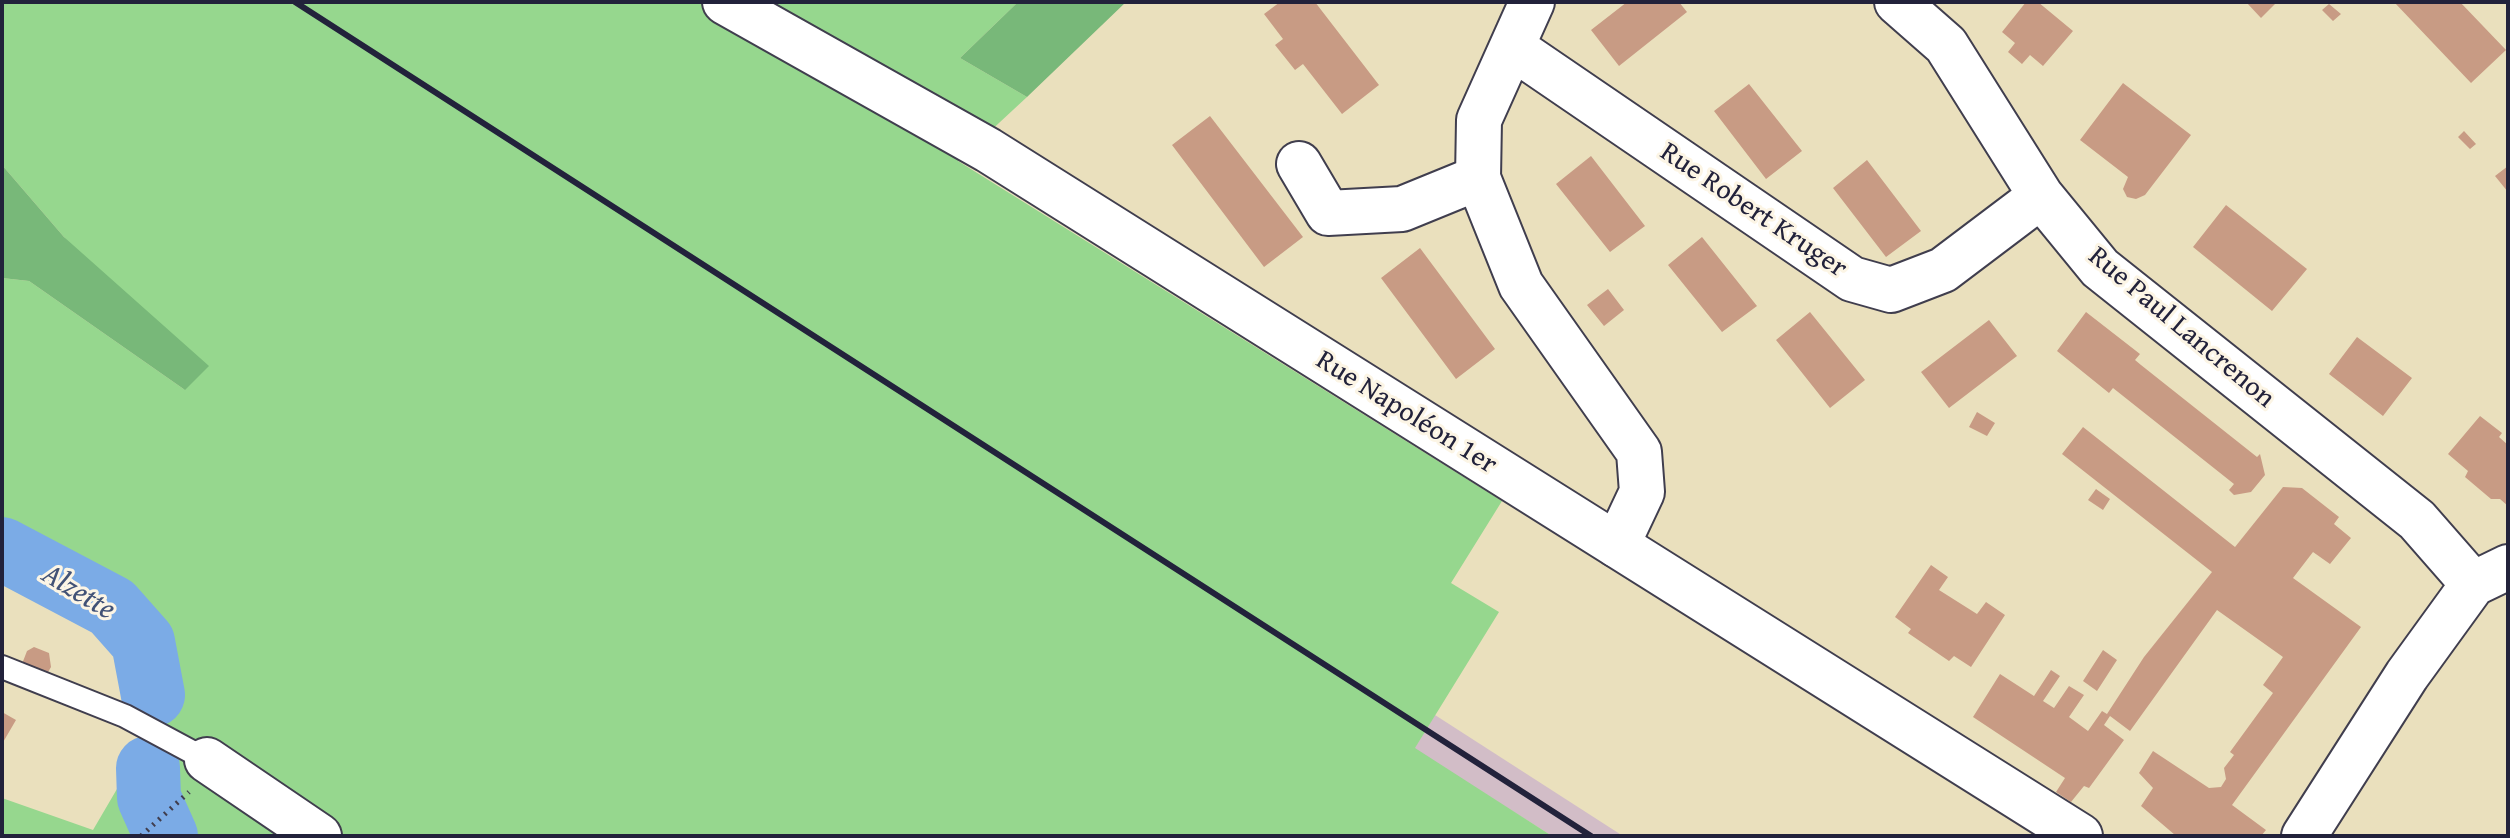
<!DOCTYPE html>
<meta charset="utf-8">
<style>
body{margin:0}
#map{position:relative;width:2510px;height:838px;overflow:hidden;background:#eae0bd;font-family:"Gentium Book Plus",serif}
canvas{display:block}
.frame{position:absolute;inset:0;border:4px solid #22223b;pointer-events:none}
</style>
<div id="map">
<canvas width="2510" height="838"></canvas>
<div class="frame"></div>
</div>
<script>
const ctx = document.querySelector('canvas').getContext('2d');
ctx.lineJoin = 'round';
function paint(path, color) { ctx.fillStyle = color; ctx.fill(path, 'evenodd'); }
function strokePath(path, color, width, dash) { ctx.strokeStyle = color; ctx.lineWidth = width; ctx.lineCap = dash ? 'butt' : 'round'; ctx.setLineDash(dash || []); ctx.stroke(path); }
function label(font, color, halo, rows, align = 'center') {
  ctx.font = font + ' "Gentium Book Plus",serif'; ctx.lineWidth = 6; ctx.setLineDash([]); ctx.textBaseline = 'middle'; ctx.strokeStyle = halo; ctx.fillStyle = color; for (const [text, x, y, turn = 0] of rows) {
    ctx.save(); ctx.translate(x, y); ctx.rotate((+turn || 0) * Math.PI / 180); ctx.textAlign = isNaN(turn) ? turn : align; if (halo) ctx.strokeText(text, 0, 0); ctx.fillText(text, 0, 0); ctx.restore();
  }
}
paint(new Path2D(`
 M1435 715 1623 836H1552L1414 749Z`), '#d2bdc7');
paint(new Path2D(`
 M2 2H1018L960 58 1027 97 958 161 1502 501 1451 583 1499 612 1415 748 1552 836H2V798L93 830 131 765 148 767C151 727 158 684 144 645 129 606 38 568 2 549V278L29 281 185 390 64 237 2 165Z`), '#96d78e');
paint(new Path2D(`
 M1018 2H1126L1027 97 960 58Z
 M2 165 64 237 209 366 185 390 29 281 2 278Z`), '#78b879');
strokePath(new Path2D(`
 M2 549 112 607 143 642 153 695
 M148 768 149 798 166 836`), '#7babe6', 64);
paint(new Path2D(`
 M1280 2H1315L1379 85 1342 114 1303 64 1295 70 1275 45 1283 39 1264 14Z
 M1627 2H1679L1687 12 1619 66 1591 30Z
 M2026 2H2038L2073 31 2043 66 2030 55 2022 64 2008 52 2015 43 2002 32Z
 M2246 2H2277L2261 18Z
 M2394 2H2460L2506 50 2471 83Z
 M2329 4 2341 14 2333 21 2322 10Z
 M2123 83 2191 135 2145 195 2136 199 2127 197 2123 189 2128 177 2080 140Z
 M1749 84 1802 151 1766 179 1714 111Z
 M1210 116 1303 237 1264 267 1172 145Z
 M2464 131 2476 144 2470 149 2458 137Z
 M1591 156 1645 226 1610 252 1556 184Z
 M1867 160 1921 231 1886 257 1833 188Z
 M2508 166V192L2495 176Z
 M2226 205 2307 269 2272 311 2193 247Z
 M1702 237 1757 306 1722 332 1668 265Z
 M1420 248 1495 349 1456 379 1381 278Z
 M1608 289 1624 310 1604 326 1587 305Z
 M1810 312 1865 380 1830 408 1776 340Z
 M2086 312 2140 354 2135 360 2141 365 2257 457 2260 454 2265 475 2251 492 2234 495 2229 490 2234 484 2113 388 2109 393 2057 351Z
 M1989 320 2017 356 1949 408 1921 372Z
 M2357 337 2412 378 2383 416 2329 374Z
 M1977 412 1995 423 1987 436 1969 427Z
 M2480 416 2502 433 2499 437 2508 445V506L2500 499H2491L2465 477 2468 471 2448 454Z
 M2083 427 2235 547 2283 487 2302 488 2339 517 2334 524 2351 538 2330 564 2313 552 2293 578 2361 627 2232 805 2266 830 2261 836 2175 835 2141 806 2153 788 2139 773 2153 751 2209 788 2221 787 2226 779 2224 768 2234 755 2230 752 2273 693 2263 685 2283 657 2217 610 2130 731 2110 716 2104 725 2124 740 2089 788 2084 786 2071 802 2056 792 2065 778 1973 717 2000 674 2034 696 2051 670 2060 676 2043 701 2054 708 2069 686 2084 695 2069 717 2088 731 2102 711 2107 714 2144 657 2212 572 2062 454Z
 M2096 489 2110 499 2103 510 2088 500Z
 M1931 565 1948 577 1939 590 1977 614 1986 602 2005 615 1971 667 1954 656 1949 661 1908 633 1911 629 1895 617Z
 M34 647 49 653 51 667 47 674 22 664 27 651Z
 M2103 650 2117 660 2097 691 2083 681Z
 M2 712 16 720 2 744Z`), '#c89b84');
const lane = new Path2D(`
 M2 667 125 716 207 760`);
const street = new Path2D(`
 M1532 2 1479 120 1478 178 1521 285 1639 452 1642 492 1617 545
 M1897 2 1946 45 2041 196 2100 268 2417 520 2473 584
 M1512 47 1852 279 1891 290 1943 270 2041 196
 M1299 164 1328 213 1402 209 1478 178
 M207 760 319 836
 M2304 836 2407 675 2473 584 2508 567`);
const primary = new Path2D(`
 M725 2 988 150 2080 836`);
strokePath(lane, '#403e4e', 26);
strokePath(street, '#403e4e', 48);
strokePath(primary, '#403e4e', 48);
strokePath(new Path2D(`
 M141 836 189 792`), '#403e4e', 5, [2, 6]);
strokePath(lane, '#fff', 22);
strokePath(street, '#fff', 44);
strokePath(primary, '#fff', 44);
strokePath(new Path2D(`
 M295 2 1591 836`), '#22223b', 6);
label('28px', '#22223b', '#fcf5e5', [
 ["Rue Robert Kruger",1753,211,34],
 ["Rue Paul Lancrenon",2181,328,40],
 ["Rue Napoléon 1er",1406,413,32]
]);
label('italic 30px', '#415277', '#fcf5e5', [
 ["Alzette",78,593,31]
]);
</script>
